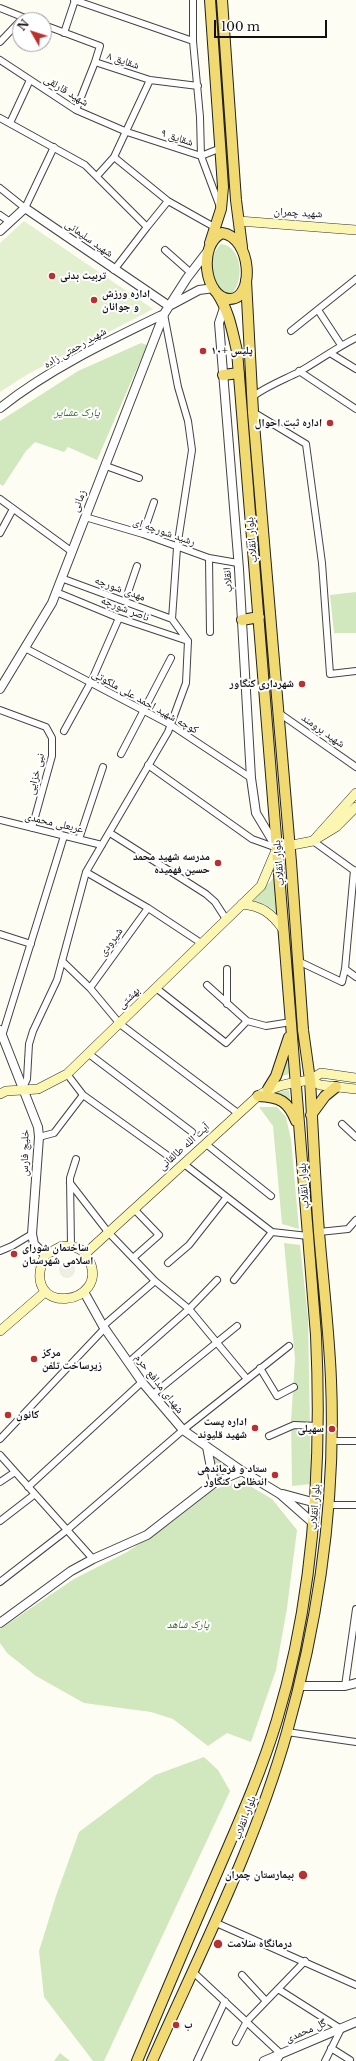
<!DOCTYPE html>
<meta charset="utf-8">
<style>
body{margin:0}
#map{position:relative;width:356px;height:2061px;overflow:hidden;background:#fefdf4;font-family:"Libre Baskerville",serif}
canvas{display:block}
.north{position:absolute;left:12px;top:12px;width:40px;height:40px;box-sizing:border-box;background:#fff;border:1px solid #9f9f9f;border-radius:50%;rotate:309deg;font-size:11px;font-weight:700;line-height:16px;text-align:center;color:#101010}
.north::after{content:'';display:block;margin:auto;width:14px;height:18px;background:#ba302e;clip-path:polygon(50% 0,100% 100%,50% 72%,0 100%)}
.scale{position:absolute;left:214px;top:20px;width:113px;height:18px;box-sizing:border-box;border:2px solid #101010;border-top:0;padding-left:5px;font-size:12px;line-height:14px;white-space:nowrap;color:#101010;-webkit-text-stroke:3px #fff;paint-order:stroke}
</style>
<div id="map">
<canvas width="356" height="2061"></canvas>
<div class="north">N</div>
<div class="scale">100 m</div>
</div>
<script>
const ctx = document.querySelector('canvas').getContext('2d');
ctx.lineJoin = 'round';
function paint(path, color) { ctx.fillStyle = color; ctx.fill(path, 'evenodd'); }
function strokePath(path, color, width, dash) { ctx.strokeStyle = color; ctx.lineWidth = width; ctx.lineCap = dash ? 'butt' : 'round'; ctx.setLineDash(dash || []); ctx.stroke(path); }
function label(font, color, halo, rows, align = 'center') {
  ctx.font = font + ' "Libre Baskerville","Noto Naskh Arabic",serif'; ctx.lineWidth = 4; ctx.setLineDash([]); ctx.textBaseline = 'middle'; ctx.strokeStyle = halo; ctx.fillStyle = color; for (const [text, x, y, turn = 0] of rows) {
    ctx.save(); ctx.translate(x, y); ctx.rotate((+turn || 0) * Math.PI / 180); ctx.textAlign = isNaN(turn) ? turn : align; if (halo) ctx.strokeText(text, 0, 0); ctx.fillText(text, 0, 0); ctx.restore();
  }
}
paint(new Path2D(`
 M221 244C243 246 245 284 230 295 209 288 206 258 221 244Z
 M141 343 147 345 97 460 68 447 64 452 35 442 26 451 3 486 0 484V421L78 371Z
 M356 592V633H334L330 595Z
 M275 876 279 917 271 908 253 901Z
 M288 1056 290 1074 278 1077Z
 M289 1090 291 1105 273 1093Z
 M259 1107H277L286 1117 291 1140 299 1229 282 1224 273 1126Z
 M284 1243 300 1245 308 1318 311 1484 292 1486 291 1421 295 1359Z
 M214 1457 230 1469 217 1476Z
 M240 1480 272 1499 297 1530 287 1608 276 1670 251 1742 227 1733 208 1746 173 1719 151 1712 84 1703 36 1676 7 1653 0 1643V1629L74 1579 127 1552 175 1520 213 1490Z
 M204 1757 218 1770 230 1791 104 2061H93L44 1997 39 1951 56 1896 79 1832 155 1775Z
 M60 2053 70 2061H54Z`), '#d1e8be');
paint(new Path2D(`
 M24 221 153 309 28 374 0 392V243Z`), '#e3f0d0');
paint(new Path2D(`
 M59 1270a8 8 0 1 1 16 0a8 8 0 1 1-16 0Z`), '#f0ede2');
const minor = new Path2D(`
 M74 0 193 41
 M193 0V41L200 117 201 156 220 207
 M0 8 30 20
 M44 25 100 46 95 62 150 80 198 86
 M64 33 75 0
 M0 42 20 21
 M0 60 76 110 127 132 201 156 221 148
 M150 80 114 157 168 201 216 228
 M76 110 95 62
 M0 118 85 165 147 227 114 270
 M10 123 30 80
 M97 176 114 157
 M0 188 25 208 54 147
 M0 215 10 222
 M147 227 168 201
 M165 250 191 273
 M318 310 341 345
 M291 331 356 279
 M330 353 356 369
 M299 371 356 409
 M252 397C267 386 283 380 299 372 318 361 336 348 356 338
 M253 412 306 444 322 563 330 674 356 671
 M106 466 139 478
 M0 499 71 551
 M85 517 143 534 209 558 238 563
 M0 533 13 509
 M143 534 154 502
 M209 558 210 632
 M61 578 172 619
 M56 592 119 618 188 641
 M125 601 137 566
 M25 648 171 725 251 778
 M0 710 46 727 52 738V756L32 828
 M279 713 356 767
 M64 731 91 682 119 618
 M121 754 171 658
 M148 765 252 839 277 848
 M0 820 102 845
 M110 833 206 894 215 902 226 919
 M79 839 103 767
 M313 841 356 872
 M86 872 148 908 201 943
 M0 934 31 944
 M62 961 90 988 120 1024 239 1114
 M298 961 342 982 345 969 354 870
 M345 969 356 977
 M207 985 247 1021 266 1026 291 1022
 M90 988 148 908
 M156 988 226 1043 247 1021
 M227 1004V969
 M2 1036 64 836
 M89 1054 192 1132
 M67 1074 83 1095 171 1158
 M22 1090 27 1079 29 1044 33 1031 57 980 86 872 168 732 186 683 188 641 172 619 177 548 192 450 188 421 178 387 164 314
 M342 1124 356 1137
 M39 1137 54 1133 83 1095
 M206 1144 271 1196
 M184 1164 272 1232 308 1236
 M70 1183 108 1232 155 1281 189 1309 247 1379
 M319 1232 348 1229 356 1220
 M71 1246 70 1178 76 1159
 M0 1251 12 1246 32 1234
 M133 1258 159 1235 134 1209
 M168 1263 189 1245 226 1198
 M234 1280 272 1232
 M103 1326 155 1281
 M129 1362 189 1309 217 1280
 M260 1368 277 1396 294 1387
 M152 1395 237 1326
 M269 1436 294 1425 318 1426
 M0 1439 104 1329
 M330 1441H356
 M0 1455 93 1559
 M0 1482 15 1472
 M28 1487 142 1382
 M327 1505H356
 M0 1521 35 1494
 M0 1582 67 1530 183 1430 289 1346
 M345 1686 356 1609
 M287 1732 356 1742
 M214 1922 356 1985
 M192 1971 281 2054 277 2061
 M242 1975 266 2001
 M278 1989 341 2029 325 2061
 M236 2042 247 2021 305 1961
 M331 2048 350 2060
 M197 2061 225 2001`);
const tertiary = new Path2D(`
 M0 231 25 208 169 306
 M171 305 199 290 214 288
 M225 305 219 323 239 569 251 778 256 813 277 848
 M0 408C49 369 108 341 164 314
 M0 689 52 603 164 314 187 278 207 252
 M0 1030 38 1127 39 1137 32 1234 34 1244 45 1255
 M84 1292 103 1326 142 1382 183 1430 242 1471 280 1494 313 1523
 M207 1447 214 1483
 M283 1494 316 1503
 M0 1623 71 1571 93 1559 147 1535 214 1483 242 1471
 M299 1686H345L356 1683
 M264 2061 356 2022`);
const secondary = new Path2D(`
 M239 221 356 230
 M356 793 313 841 336 827 356 807
 M242 904C262 906 271 913 283 929
 M310 1080 321 1073 356 1078
 M310 1080 320 1085 356 1089
 M0 1094 6 1091 38 1089 67 1074 261 886 277 848 313 841
 M62 1246C74 1246 83 1248 88 1258 114 1306 17 1319 45 1255Z
 M86 1253 258 1096C275 1085 291 1083 310 1080
 M0 1331 45 1292`);
const primary = new Path2D(`
 M210 0 223 187 221 209 210 243
 M222 0 236 200 242 247
 M222 233C252 237 255 299 230 299 205 299 197 245 222 233Z
 M223 375 239 373
 M242 620 259 617
 M268 1089 276 1076 289 1037
 M258 1096C280 1097 288 1101 296 1121
 M311 1115 325 1096 336 1087
 M137 2061C163 1999 189 1937 216 1875 238 1824 261 1773 277 1720 314 1597 322 1463 316 1335L237 351C232 330 229 311 217 293
 M152 2061C200 1953 255 1846 287 1732 319 1618 336 1498 331 1380 329 1330 323 1281 319 1232 315 1182 313 1131 310 1080L303 1030 291 862 253 412 246 280`);
strokePath(minor, '#434343', 8);
strokePath(tertiary, '#434343', 10);
strokePath(secondary, '#323232', 10);
strokePath(primary, '#212121', 12);
strokePath(minor, '#fff', 6);
strokePath(tertiary, '#fff', 8);
strokePath(secondary, '#fbf7b3', 9);
strokePath(primary, '#f1da71', 10);
for (const [x, y, r, color] of [
 [52,276,4,"#ba302e"],
 [94,300,4,"#ba302e"],
 [203,351,4,"#ba302e"],
 [330,423,4,"#ba302e"],
 [302,684,4,"#ba302e"],
 [218,863,4,"#ba302e"],
 [14,1254,4,"#ba302e"],
 [34,1359,4,"#ba302e"],
 [8,1415,4,"#ba302e"],
 [255,1428,4,"#ba302e"],
 [332,1429,4,"#ba302e"],
 [275,1475,4,"#ba302e"],
 [303,1875,5,"#ba302e"],
 [218,1944,5,"#ba302e"],
 [176,2025,4,"#ba302e"]
]) { const dot = new Path2D(); dot.arc(x, y, r, 0, 2 * Math.PI); ctx.fillStyle = color; ctx.fill(dot); strokePath(dot, '#fff', 1.5); }
label('11px', '#101010', '#fff', [
 ["شقایق ۸",123,61,18],
 ["شهید قارلقی",66,91,31],
 ["شقایق ۹",177,138,18],
 ["شهید چمران",298,213,3],
 ["شهید سلیمانی",89,239,35],
 ["شهید رحمتی زاده",75,348,-30],
 ["زمانی",79,501,-68],
 ["رشید شورچه ای",164,532,19],
 ["بلوار انقلاب",252,540,-95],
 ["انقلاب",228,580,-94],
 ["مهدی شورچه",120,589,20],
 ["ناصر شورچه",125,609,21],
 ["کوچه شهید احمد علی ملکوتی",145,702,29],
 ["شهید برومند",323,731,35],
 ["نبی خزایی",36,774,-76],
 ["عربعلی محمدی",54,823,13],
 ["بلوار انقلاب",279,863,-95],
 ["شیرودی",111,942,-54],
 ["بهشتی",129,998,-44],
 ["آیت الله طالقانی",184,1147,-42],
 ["خلیج فارس",25,1153,-89],
 ["بلوار انقلاب",304,1186,-94],
 ["شهدای مدافع حرم",159,1384,52],
 ["بلوار انقلاب",315,1507,-86],
 ["بلوار انقلاب",245,1818,-69],
 ["گل محمدی",306,2031,-23]
]);
label('bold 11px', '#101010', '#fff', [
 ["تربیت بدنی",60,276],
 ["اداره ورزش",102,294],
 ["و جوانان",102,307],
 ["پلیس +۱۰",211,351],
 ["اداره ثبت احوال",322,423,"right"],
 ["شهرداری کنگاور",294,684,"right"],
 ["مدرسه شهید محمد",210,857,"right"],
 ["حسین فهمیده",210,870,"right"],
 ["ساختمان شورای",22,1248],
 ["اسلامی شهرستان",22,1261],
 ["مرکز",42,1353],
 ["زیرساخت تلفن",42,1366],
 ["کانون",16,1415],
 ["اداره پست",247,1422,"right"],
 ["شهید قلیوند",247,1435,"right"],
 ["سهیلی",324,1429,"right"],
 ["ستاد و فرماندهی",267,1469,"right"],
 ["انتظامی کنگاور",267,1482,"right"],
 ["بیمارستان چمران",294,1875,"right"],
 ["درمانگاه سلامت",227,1944],
 ["ب",184,2025]
], 'left');
label('italic 11px', '#2c6623', '#fff', [
 ["پارک عشایر",77,413],
 ["پارک شاهد",188,1625]
]);
</script>
